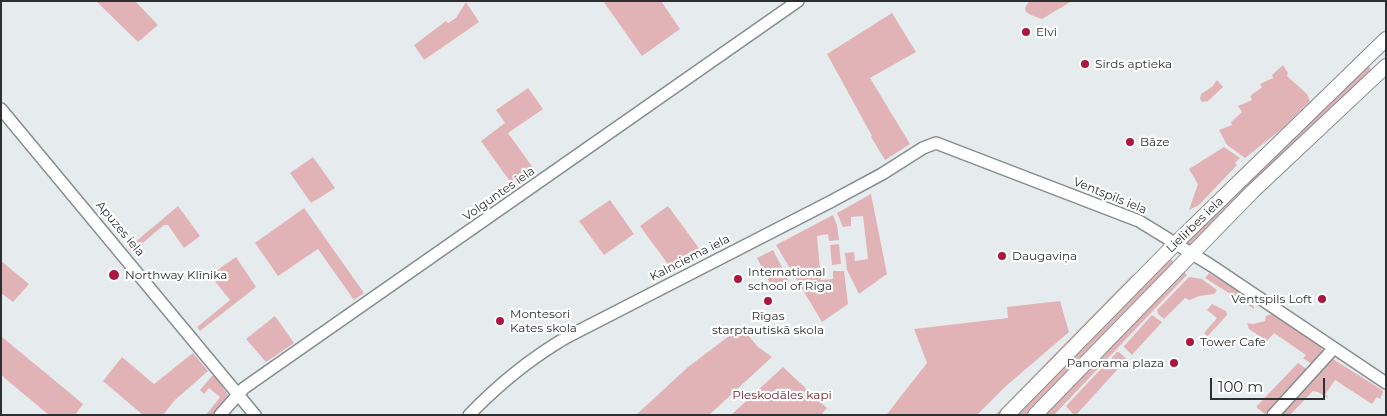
<!DOCTYPE html>
<meta charset="utf-8">
<style>
body{margin:0}
#map{position:relative;width:1387px;height:416px;overflow:hidden;background:#e6eced;font-family:Montserrat,sans-serif}
canvas{display:block}
.frame{position:absolute;inset:0;border:2px solid #2d3030;pointer-events:none}
.scale{position:absolute;left:1210px;top:378px;width:115px;height:22px;box-sizing:border-box;border:2px solid #2d3030;border-top:0;padding-left:6px;font-size:15px;line-height:18px;white-space:nowrap;color:#2d3030;-webkit-text-stroke:4px #fff;paint-order:stroke}
</style>
<div id="map">
<canvas width="1387" height="416"></canvas>
<div class="frame"></div>
<div class="scale">100 m</div>
</div>
<script>
const ctx = document.querySelector('canvas').getContext('2d');
ctx.lineJoin = 'round';
function paint(path, color) { ctx.fillStyle = color; ctx.fill(path, 'evenodd'); }
function strokePath(path, color, width, dash) { ctx.strokeStyle = color; ctx.lineWidth = width; ctx.lineCap = dash ? 'butt' : 'round'; ctx.setLineDash(dash || []); ctx.stroke(path); }
function label(font, color, halo, rows, align = 'center') {
  ctx.font = font + ' Montserrat,sans-serif'; ctx.lineWidth = 4.5; ctx.setLineDash([]); ctx.textBaseline = 'middle'; ctx.strokeStyle = halo; ctx.fillStyle = color; for (const [text, x, y, turn = 0] of rows) {
    ctx.save(); ctx.translate(x, y); ctx.rotate((+turn || 0) * Math.PI / 180); ctx.textAlign = isNaN(turn) ? turn : align; if (halo) ctx.strokeText(text, 0, 0); ctx.fillText(text, 0, 0); ctx.restore();
  }
}
paint(new Path2D(`
 M96 1H135L158 25 138 42Z
 M603 1H661L680 29 642 56Z
 M1029 1H1072L1042 19 1031 15 1026 12 1025 8Z
 M466 2 479 22 424 60 414 45 446 21 448 23 456 18Z
 M892 13 916 52 870 78 910 144 885 160 871 137 872 136 827 54Z
 M1283 65 1288 73 1287 76 1307 94 1310 101 1283 128 1245 158 1227 145 1219 130 1232 125 1231 122 1242 112 1238 106 1252 100 1250 96 1262 87 1260 84 1273 78 1272 75Z
 M1367 65 1372 70 1191 245H1187L1186 242Z
 M1217 80 1223 87 1208 101 1202 102 1200 99 1201 94 1212 87Z
 M528 88 543 109 508 133 536 172 514 187 481 141 505 123 496 110Z
 M1224 147 1240 158 1235 163 1237 165 1199 205 1189 210 1198 184 1189 169Z
 M313 157 335 188 311 203 290 173Z
 M871 194 887 274 859 294 847 270 845 253 854 252 855 261 868 259 863 216 851 217V226L843 227 837 213Z
 M610 200 634 234 604 255 579 221Z
 M178 206 200 236 184 248 168 225H164L132 252 128 248Z
 M668 206 701 251 670 267 640 226Z
 M304 208 364 293 354 300 318 249 278 276 255 243Z
 M833 215 837 225 839 240 829 241 828 234 817 236 821 280 833 279V271H844L848 304 822 322 776 245Z
 M839 244 841 264 832 265 830 245Z
 M773 250 789 281 773 289 757 258Z
 M236 257 256 287 200 331 197 327 230 300 210 275Z
 M1169 257 1174 262 1067 371 1028 415H1014Z
 M1 261 29 284 13 302 1 293Z
 M1183 271 1187 275 1186 276 1054 415H1041Z
 M1209 273 1253 300 1254 309 1205 278Z
 M1133 274 1134 275 1121 292 1000 415H995Z
 M1189 277 1202 279 1217 290 1214 294 1199 296 1190 300 1185 298 1164 319 1158 314 1157 310Z
 M1060 301 1069 332 1006 386 977 415 887 414 927 363 914 329 1008 318 1007 307Z
 M1212 304 1226 311 1227 315 1206 338V335L1204 333 1217 318 1207 310Z
 M1272 314 1321 347 1323 354 1313 365 1303 358 1306 355 1274 333 1267 341 1249 329 1247 323 1253 324 1265 321 1266 316Z
 M1152 315 1162 322 1132 355 1124 347V346Z
 M275 316 294 343 266 362 246 339Z
 M741 327 758 347 772 357 709 415H636L688 367Z
 M2 337 83 404 75 415H49L1 375Z
 M1117 352H1119L1127 359 1076 415H1074L1066 406Z
 M193 353 208 371 175 400 163 415H143L103 381 122 357 154 384Z
 M1333 359 1382 390 1383 392 1380 399 1377 397 1372 404 1335 380 1325 395 1328 396 1327 398 1318 392 1313 391 1290 415H1280Z
 M1298 363 1308 370 1265 414 1256 407Z
 M783 367 827 408 821 415H731Z
 M212 376H215L228 395 213 415H206L220 397 209 388 204 394 200 390Z`), '#e2b3b6');
const minor = new Path2D(`
 M1 109 255 415
 M220 415 244 388 798 1
 M469 415C498 385 531 358 567 337L830 202 882 174 923 148 936 143 1139 221 1212 266 1386 383
 M1273 415 1334 348`);
const major = new Path2D(`
 M1007 415 1176 243 1386 39
 M1035 415 1252 192 1386 66`);
strokePath(minor, '#868c8d', 14);
strokePath(major, '#868c8d', 16);
strokePath(minor, '#fff', 11);
strokePath(major, '#fff', 14);
for (const [x, y, r, color] of [
 [1026,32,5,"#ac173f"],
 [1085,64,5,"#ac173f"],
 [1130,142,5,"#ac173f"],
 [1002,256,5,"#ac173f"],
 [114,275,6,"#ac173f"],
 [738,279,5,"#ac173f"],
 [1322,299,5,"#ac173f"],
 [768,301,5,"#ac173f"],
 [500,321,5,"#ac173f"],
 [1190,342,5,"#ac173f"],
 [1174,363,5,"#ac173f"]
]) { const dot = new Path2D(); dot.arc(x, y, r, 0, 2 * Math.PI); ctx.fillStyle = color; ctx.fill(dot); strokePath(dot, '#fff', 2); }
label('12px', '#2d3030', '#fff', [
 ["Elvi",1036,32],
 ["Sirds aptieka",1095,64],
 ["Bāze",1140,142],
 ["Daugaviņa",1012,256],
 ["International",748,272],
 ["school of Riga",748,286],
 ["Northway Klīnika",125,275],
 ["Ventspils Loft",1312,299,"right"],
 ["Montesori",510,314],
 ["Kates skola",510,328],
 ["Rīgas",768,316,"center"],
 ["starptautiskā skola",768,330,"center"],
 ["Tower Cafe",1200,342],
 ["Panorama plaza",1164,363,"right"]
], 'left');
label('12px', '#2d3030', '#fff', [
 ["Volguntes iela",499,194,-35],
 ["Ventspils iela",1110,196,22],
 ["Lielirbes iela",1195,225,-44],
 ["Apuzes iela",120,229,50],
 ["Kalnciema iela",690,258,-27]
]);
label('12px', '#752432', '#fff', [
 ["Pleskodāles kapi",782,395]
]);
</script>
